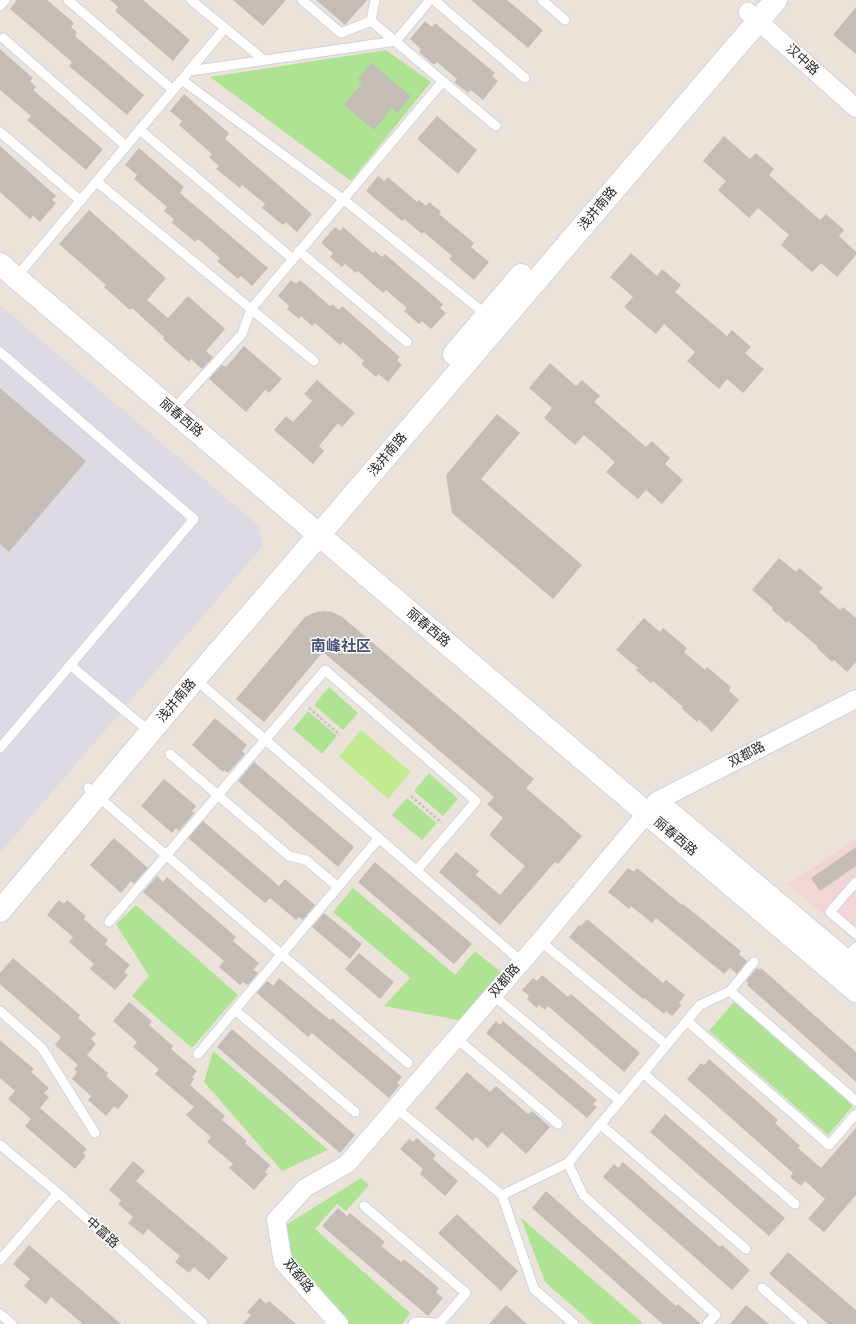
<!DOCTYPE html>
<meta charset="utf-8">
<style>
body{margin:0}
canvas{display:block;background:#ebe3d9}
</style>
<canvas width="856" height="1324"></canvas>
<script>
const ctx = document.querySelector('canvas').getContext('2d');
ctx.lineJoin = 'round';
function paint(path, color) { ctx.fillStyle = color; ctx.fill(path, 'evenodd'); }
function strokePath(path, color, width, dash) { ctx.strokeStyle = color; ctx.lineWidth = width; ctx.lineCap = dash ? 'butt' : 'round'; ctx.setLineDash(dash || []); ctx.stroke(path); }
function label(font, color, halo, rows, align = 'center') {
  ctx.font = font + ' "Varela Round","Noto Sans SC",sans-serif'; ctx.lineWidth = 3; ctx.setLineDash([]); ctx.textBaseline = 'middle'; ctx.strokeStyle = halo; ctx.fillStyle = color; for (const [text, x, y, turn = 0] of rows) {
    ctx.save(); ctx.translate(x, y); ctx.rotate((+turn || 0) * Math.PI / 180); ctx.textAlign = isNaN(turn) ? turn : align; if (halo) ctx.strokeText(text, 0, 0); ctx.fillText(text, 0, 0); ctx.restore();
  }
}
paint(new Path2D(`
 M0 305 260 527 262 547 0 853Z`), '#dddae3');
paint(new Path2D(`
 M856 839V942L787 884Z`), '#f2d6d7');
paint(new Path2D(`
 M386 50 431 82 351 181 210 77Z
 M329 687 358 713 343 730 314 705Z
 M308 711 337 736 322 754 293 729Z
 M429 773 458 799 443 816 414 791Z
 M407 798 437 823 422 840 392 815Z
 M353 888 455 975 475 951 503 974 463 1021 384 1006 410 978 333 912Z
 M136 905 238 995 192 1048 132 996 149 976 116 924Z
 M734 1002 853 1106 828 1135 709 1031Z
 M213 1051 328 1150 282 1171 204 1082Z
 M361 1178 369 1185 346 1211 337 1204 315 1229 410 1313 402 1324H343L288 1266 278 1230Z
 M521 1218 644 1324H593L545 1282Z`), '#aee394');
paint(new Path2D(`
 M361 730 411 772 388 799 339 756Z`), '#c3ea90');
paint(new Path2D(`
 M17 0H47L74 23 71 27 77 32 75 36 144 95 127 115 69 66 72 62 10 9Z
 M110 0H143L190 40 173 61 115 11 118 7Z
 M233 0H286L263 26Z
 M316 0H367L345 25Z
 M471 0H507L543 30 528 48Z
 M856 7V54L833 35Z
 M425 21 432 27 435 23 495 73 492 76 498 81 483 100 471 90 468 93 454 82 457 79 437 62 434 65 419 52 421 49 410 39Z
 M0 49 33 78 30 81 36 87 33 90 103 149 86 170 27 120 31 116 0 90Z
 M371 63 411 96 397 113 392 108 374 130 344 105 362 83 358 79Z
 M184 94 229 133 225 139 312 214 297 232 286 222 283 225 262 208 265 204 242 185 240 188 216 169 219 166 209 157 212 154 179 125 182 121 170 111Z
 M437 116 477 150 458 174 417 139Z
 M724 136 750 159 756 153 774 169 769 175 820 220 826 214 844 230 839 236 856 252V255L837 277 821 263 812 272 781 245 789 235 758 208 749 218 718 190 726 181 703 161Z
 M0 146 56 196 52 200 56 203 40 222 33 216 30 219 0 192Z
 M139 148 184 187 180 193 268 268 252 286 241 276 238 279 217 261 220 258 198 239 195 242 172 223 174 219 164 211 167 207 134 179 137 175 125 165Z
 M378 176 384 181 388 177 417 202 419 200 426 206 429 202 441 212 439 214 474 243 471 247 489 262 474 280 449 259 452 256 424 232 422 234 404 219 402 221 366 191Z
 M89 210 166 278 147 300 168 318 188 296 225 329 206 351 213 357 202 369 191 359 189 362 163 339 164 337 132 308 130 310 104 287 106 285 59 244Z
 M335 227 340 231 343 227 373 253 375 251 382 257 385 254 443 304 440 308 446 313 431 329 422 321 419 324 404 311 407 308 386 290 383 293 358 271 356 273 345 264 342 267 330 257 333 253 321 243Z
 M631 253 657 276 662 269 681 285 675 292 727 336 732 330 751 347 745 353 764 369 743 393 727 379 719 389 687 361 695 352 664 324 656 334 624 307 633 297 610 277Z
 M291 280 296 284 300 280 330 306 332 304 339 310 342 306 400 357 397 360 402 365 388 382 378 374 376 377 361 364 364 361 343 342 340 345 315 323 312 326 301 316 299 319 287 309 289 306 278 296Z
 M244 346 282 379 269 393 265 390 246 412 209 379 222 365 226 367Z
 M550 363 576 386 582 380 600 396 594 402 646 447 652 441 670 458 665 464 683 480 662 504 646 490 638 499 606 472 615 462 584 435 575 445 544 418 552 408 529 388Z
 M317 380 355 413 342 427 338 423 319 446 324 451 313 464 274 430 286 416 293 422 312 401 304 394Z
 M0 388 86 461 9 552 0 544Z
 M497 414 520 433 481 479 582 565 553 599 452 513 446 475Z
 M779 558 796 572 799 568 823 588 819 592 840 610 843 607 856 618V662L847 672 834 660 832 662 817 648 818 647 788 621 787 623 772 610 773 608 752 590Z
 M323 611 332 612 341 616 534 779 526 788 582 836 558 864 555 862 500 925 439 872 456 852 479 871 476 875 500 895 525 866 489 835 503 818 487 804 494 797 323 652 264 722 236 699 305 617 313 613Z
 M644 618 660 632 663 628 687 648 684 652 705 670 707 667 731 687 729 691 739 700 712 732 699 720 697 722 681 708 683 707 653 681 651 683 636 670 638 668 616 650Z
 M215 718 247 745 242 751 245 754 228 773 224 770 223 772 192 745Z
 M254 762 354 847 338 867 238 781Z
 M164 779 196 806 192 811 194 813 179 831 176 828 172 833 141 806Z
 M203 821 279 886 285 879 315 905 303 920 299 917 296 920 270 898 265 903 188 838Z
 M114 838 148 868 134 884 131 881 121 893 90 865Z
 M856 847V866L820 891 811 878Z
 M375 862 472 944 454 964 358 882Z
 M628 868 634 872 637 868 682 905 683 904 741 951 739 954 747 961 737 974 730 968 724 974 656 918 652 923 631 906 629 909 608 892Z
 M157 876 163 882 167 877 236 937 233 941 259 963 253 970 258 973 248 985 243 982 240 985 219 967 224 961 143 892Z
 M59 900 64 904 67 900 86 916 84 919 108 940 105 944 130 965 124 972 128 975 115 990 90 969 94 964 69 942 73 937 47 915Z
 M324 913 362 944 350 959 312 927Z
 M587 919 663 983 666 980 685 995 679 1003 682 1005 672 1016 666 1011 664 1014 644 998 643 999 569 937 579 925 581 926Z
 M359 953 394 982 380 999 345 969Z
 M13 958 80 1015 78 1018 96 1034 91 1039 96 1044 87 1055 108 1073 106 1076 129 1096 118 1109 114 1106 106 1116 88 1100 91 1096 72 1079 77 1072 74 1069 78 1065 55 1045 61 1037 0 984V973Z
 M757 968 760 970 761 968 856 1052V1082L747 985 748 983 746 981Z
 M542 975 568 997 571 994 640 1053 624 1072 548 1006 545 1010 539 1005 537 1008 527 999 529 996 522 990 533 978 537 981Z
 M279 978 330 1020 332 1018 402 1077 397 1083 400 1085 389 1098 312 1033 308 1037 257 993 267 981 273 986Z
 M129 1002 152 1021 149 1025 173 1046 171 1049 197 1071 192 1077 194 1079 190 1085 225 1116 222 1120 247 1141 245 1143 270 1165 265 1172 268 1174 254 1190 229 1168 233 1164 207 1142 211 1137 186 1115 194 1107 155 1074 159 1069 133 1047 137 1042 113 1021Z
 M496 1021 500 1025 503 1021 597 1100 593 1104 597 1107 587 1118 486 1033Z
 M232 1029 355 1135 340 1153 217 1047Z
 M0 1040 34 1069 31 1072 49 1088 44 1093 49 1097 40 1108 87 1149 83 1153 86 1156 75 1169 25 1126 31 1119 8 1099 15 1091 0 1078Z
 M709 1059 778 1120 775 1123 800 1146 798 1148 821 1168 856 1128V1195L824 1232 808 1219 825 1199 805 1181 801 1186 790 1177 793 1173 687 1079 701 1063 704 1065Z
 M467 1072 490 1092 496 1086 528 1114 532 1111 550 1127 526 1154 502 1132 488 1148 476 1137 473 1141 435 1108Z
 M665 1114 785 1218 769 1236 650 1132Z
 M417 1138 436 1155 433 1159 458 1181 445 1196 420 1174 423 1169 400 1149 409 1139 413 1142Z
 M133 1161 145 1171 136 1181 228 1258 209 1280 194 1267 189 1273 175 1262 180 1256 148 1229 143 1235 128 1223 133 1217 118 1204 121 1200 109 1190Z
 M623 1162 720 1247 722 1245 750 1270 732 1290 603 1177 614 1164 618 1168Z
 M546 1191 676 1306 678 1304 701 1324H663L657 1319 532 1208Z
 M338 1208 347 1216 350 1213 385 1242 381 1246 401 1262 404 1259 439 1288 436 1292 443 1298 428 1316 322 1226Z
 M457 1214 518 1271 501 1291 438 1233Z
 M29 1245 121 1324H83L51 1297 46 1304 24 1286 30 1279 13 1264Z
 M788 1252 856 1310V1324H828L769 1274Z
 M260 1298 266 1304 269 1301 296 1324H243L251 1315 247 1312Z
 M506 1305 527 1324H489Z
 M746 1305 769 1324H730Z`), '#c3bdb6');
const lane = new Path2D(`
 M68 0 173 90
 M191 0 264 60
 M302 0 341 33 371 21
 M434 0 525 78
 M542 0 565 20
 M0 6 5 0
 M371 21 496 126
 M371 21 375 0
 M3 38 126 146
 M190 71 396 41 430 0
 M182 80 343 199 488 316
 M140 130 293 259
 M0 132 81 201
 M97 182 314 361
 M299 251 407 342
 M24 268 225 28
 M0 352 194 519 0 748
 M181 401 242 334 251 309 443 81
 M70 665 150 732
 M194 678 522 962
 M170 754 289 856 306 860 338 887
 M88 788 408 1063
 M856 882 830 912 856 934
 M109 922 325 670 476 801 417 870
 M540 941 667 1045
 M845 960 856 947
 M730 991 856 1101
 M493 995 620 1101
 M235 1010 355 1112
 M0 1011 42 1048 95 1133
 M687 1021 829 1145 856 1114
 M456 1038 558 1124
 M198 1054 379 838
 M643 1073 795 1204
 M396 1108 502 1195 568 1163 700 1005 730 991 754 962
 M600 1124 746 1249
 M0 1145 58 1193 203 1323
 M568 1163 583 1195 716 1315 707 1324
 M502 1195 534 1289 574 1324
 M364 1206 466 1293 440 1323 415 1322 413 1324
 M0 1260 58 1193
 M762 1288 803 1324
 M0 1314 12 1324`);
const street = new Path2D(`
 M748 12 856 108
 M339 1324 283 1262 276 1220 305 1188 347 1164 540 941 657 801 856 699`);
const secondary = new Path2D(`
 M0 264 856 991
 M454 354 521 275
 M658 803 856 969
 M0 911 195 679 319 535 776 0`);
strokePath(lane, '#cfd2e2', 11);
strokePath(street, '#cfd2e2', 20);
strokePath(secondary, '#cfd2e2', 24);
strokePath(new Path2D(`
 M309 708 340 735
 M411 796 442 823`), '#c3c3c3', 2.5, [3, 2]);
strokePath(lane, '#fff', 9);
strokePath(street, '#fff', 18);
strokePath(secondary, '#fff', 22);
label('13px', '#282828', '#fff', [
 ["汉中路",802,60,42],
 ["浅井南路",598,209,-50],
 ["丽春西路",181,418,40],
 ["浅井南路",388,455,-50],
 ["丽春西路",428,628,40],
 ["浅井南路",177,701,-50],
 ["双都路",747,755,-27],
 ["丽春西路",675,837,40],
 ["双都路",505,981,-49],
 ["中富路",102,1233,42],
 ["双都路",298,1276,51]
]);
label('bold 15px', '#485179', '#fff', [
 ["南峰社区",341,647]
]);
</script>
